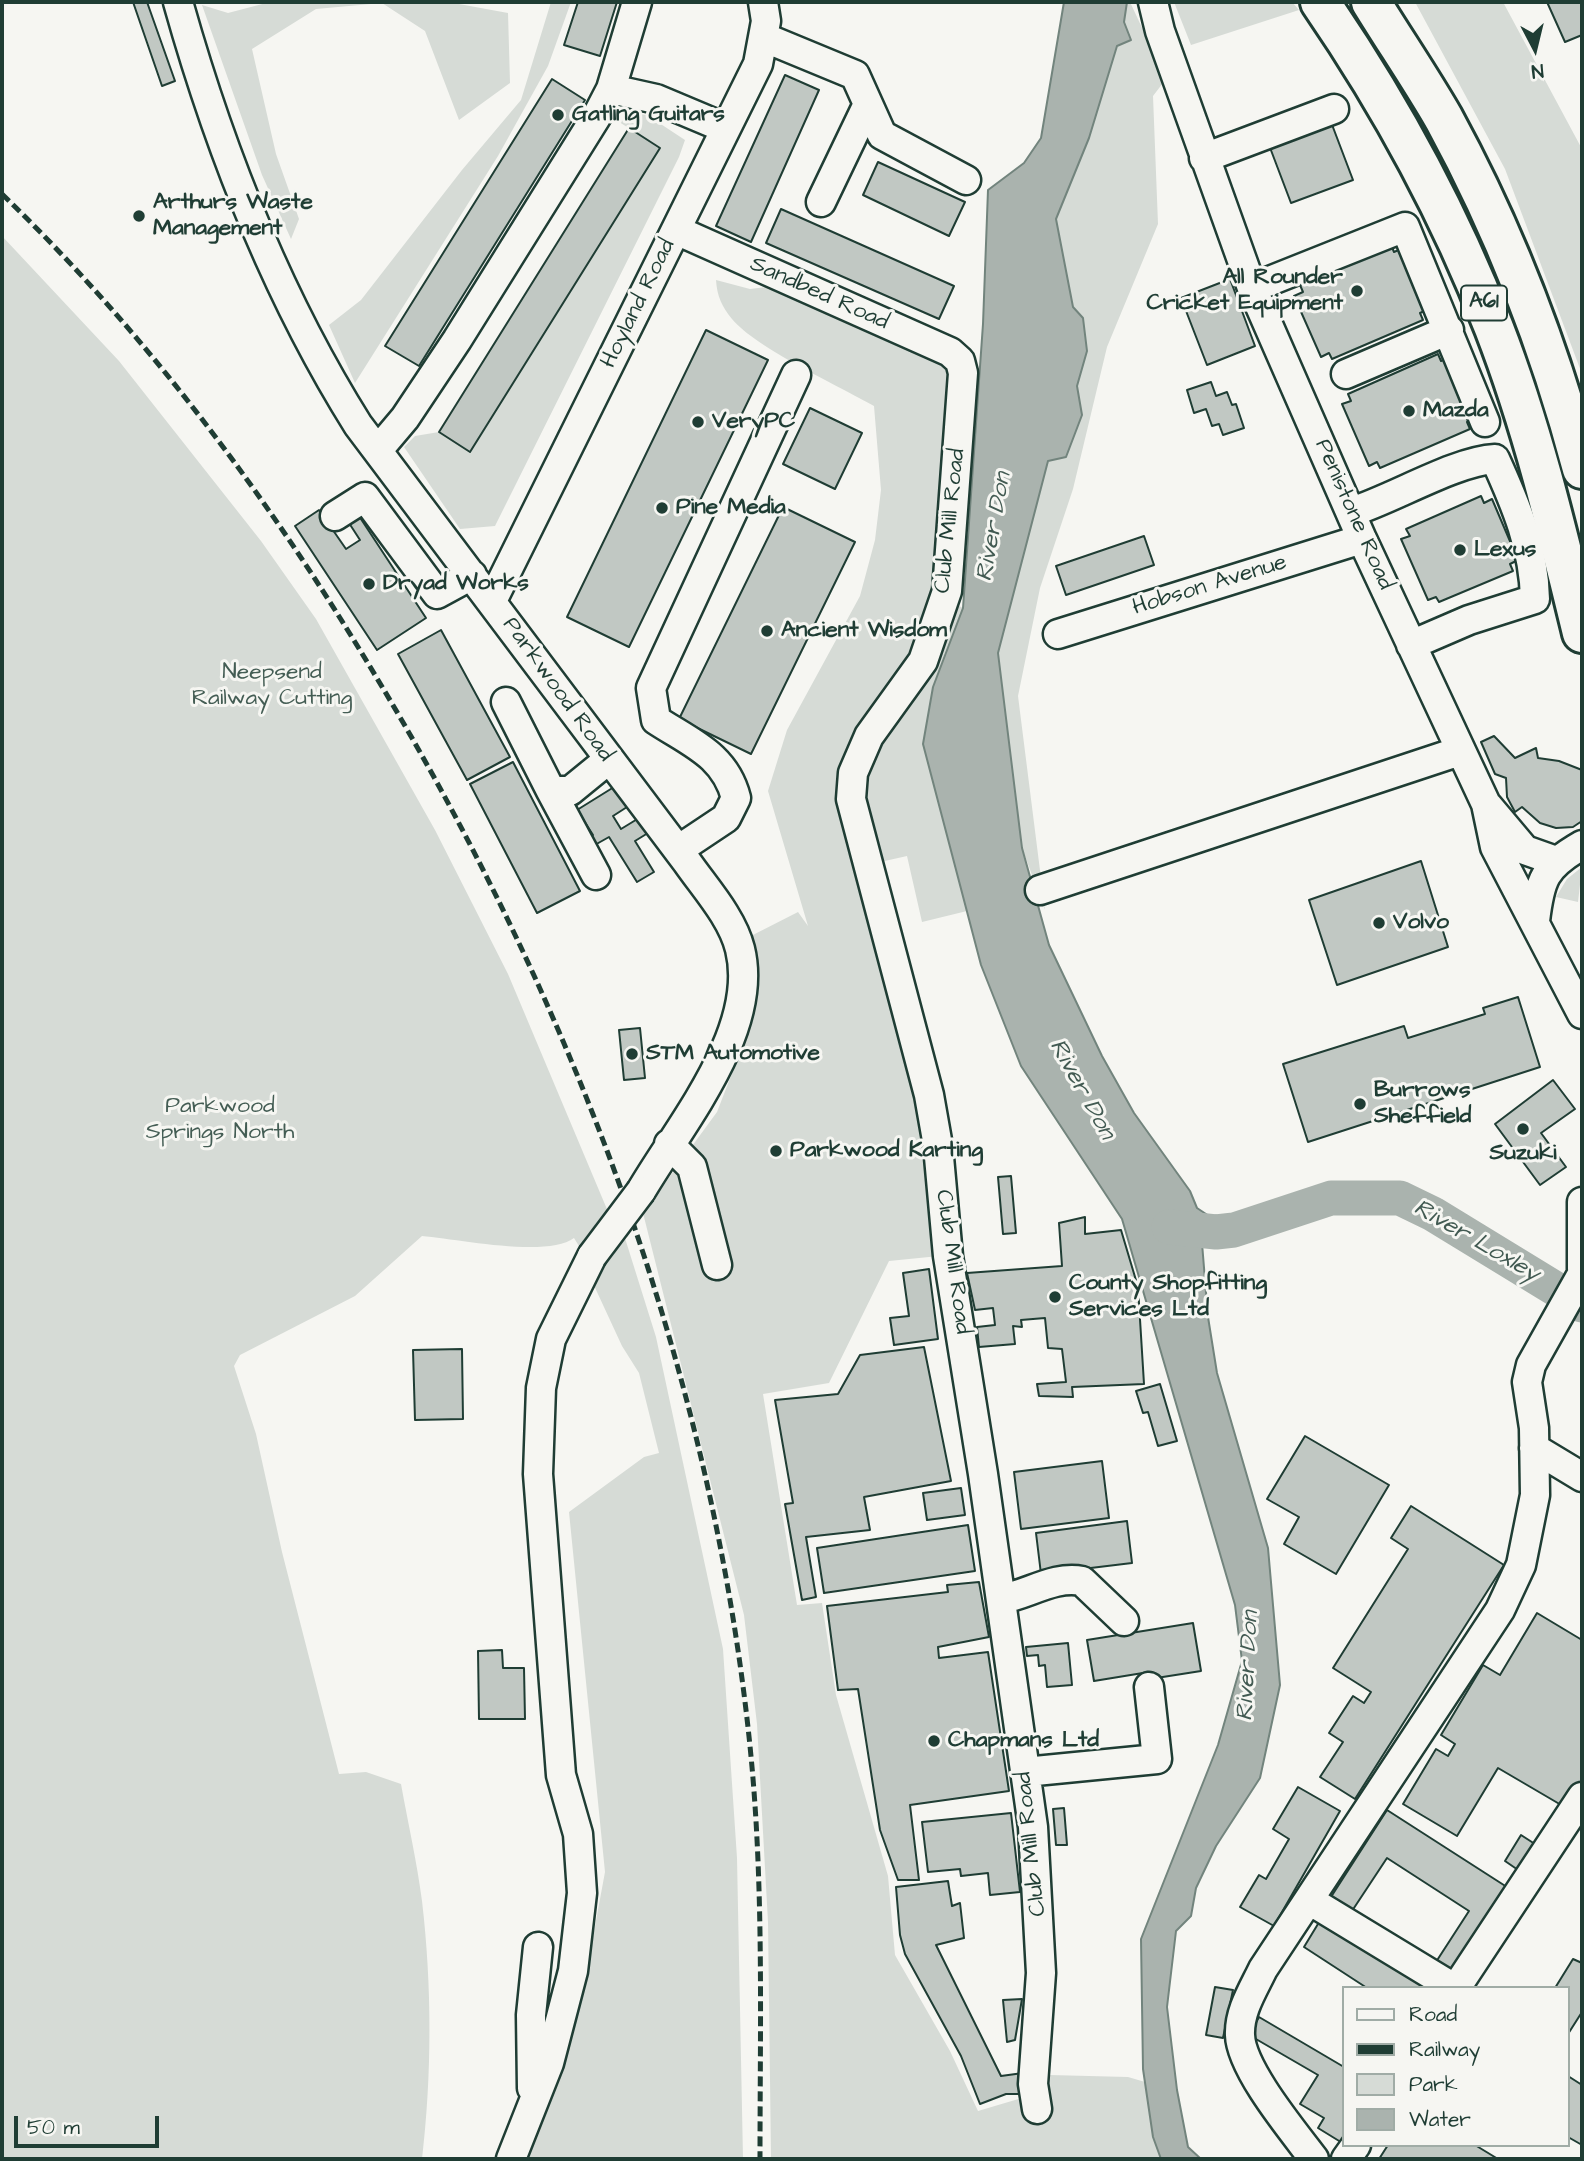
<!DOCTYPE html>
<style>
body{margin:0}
#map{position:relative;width:1584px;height:2161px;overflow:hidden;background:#f6f6f2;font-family:"Architects Daughter",sans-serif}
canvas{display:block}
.frame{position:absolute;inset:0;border:4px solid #1f3d34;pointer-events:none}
.legend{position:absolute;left:1342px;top:1986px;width:228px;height:161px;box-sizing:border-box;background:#f6f6f2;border:2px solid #a0aca6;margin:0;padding:9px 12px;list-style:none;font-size:21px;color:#1f3d34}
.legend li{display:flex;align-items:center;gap:14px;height:35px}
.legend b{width:35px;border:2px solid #a0aca6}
.north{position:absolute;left:1500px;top:14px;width:70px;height:70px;-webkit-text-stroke:5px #f6f6f2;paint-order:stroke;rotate:173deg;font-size:19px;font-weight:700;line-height:28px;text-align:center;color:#1f3d34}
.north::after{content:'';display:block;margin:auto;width:24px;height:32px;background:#1f3d34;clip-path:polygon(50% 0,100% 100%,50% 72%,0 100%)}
.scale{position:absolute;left:14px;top:2116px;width:145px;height:32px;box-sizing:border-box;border:4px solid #1f3d34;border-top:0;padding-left:9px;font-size:21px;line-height:24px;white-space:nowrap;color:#1f3d34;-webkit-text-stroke:5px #f6f6f2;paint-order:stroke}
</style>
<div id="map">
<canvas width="1584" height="2161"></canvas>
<div class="frame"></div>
<ul class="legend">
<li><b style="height:9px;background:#f6f6f2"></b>Road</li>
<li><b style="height:9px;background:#1f3d34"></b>Railway</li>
<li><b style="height:19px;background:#d6dbd6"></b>Park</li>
<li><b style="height:19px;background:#aab3ae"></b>Water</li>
</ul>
<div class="north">N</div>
<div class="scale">50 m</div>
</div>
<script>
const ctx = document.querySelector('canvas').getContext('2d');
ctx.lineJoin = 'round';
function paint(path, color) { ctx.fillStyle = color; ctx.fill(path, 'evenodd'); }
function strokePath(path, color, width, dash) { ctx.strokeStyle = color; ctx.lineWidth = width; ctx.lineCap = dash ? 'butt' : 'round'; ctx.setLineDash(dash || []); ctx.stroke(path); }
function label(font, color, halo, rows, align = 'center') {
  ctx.font = font + ' "Architects Daughter",sans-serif'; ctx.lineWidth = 6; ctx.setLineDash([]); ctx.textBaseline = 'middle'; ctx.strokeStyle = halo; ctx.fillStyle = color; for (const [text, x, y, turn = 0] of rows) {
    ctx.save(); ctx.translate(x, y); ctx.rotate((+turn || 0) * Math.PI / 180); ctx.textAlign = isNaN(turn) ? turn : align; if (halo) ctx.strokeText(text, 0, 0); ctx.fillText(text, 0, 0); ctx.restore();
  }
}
paint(new Path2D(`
 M270 2H448L508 13 510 83 459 120 425 31 382 3 316 9 252 49 276 154 299 219 291 239 262 175 202 5 228 13Z
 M551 2H571L548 66 498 156 355 383 329 325 361 300 462 170 521 100Z
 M1127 2H1130L1166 79 1153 96 1158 224 1107 347 1073 489 1040 588 1018 696 1045 910 1022 848 998 653 1048 461 1082 415 1077 386 1087 351 1073 307 1056 219 1089 138 1124 22Z
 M1174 2H1292L1299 10 1191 45Z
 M1415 2H1503L1582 149V374L1505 169Z
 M630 113 647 115 685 140 679 157 495 526 460 529 404 447 415 436 439 432 470 451 660 148 616 120Z
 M2 236 119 361 261 541 316 619 435 830 508 974 609 1214 582 1251 574 1238C548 1258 457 1239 422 1236L355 1296 240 1355 234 1366 256 1434 282 1552 339 1774 366 1772 401 1784C408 1823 417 1862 422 1901 432 1986 432 2075 422 2159H2Z
 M716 280 750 289 766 287 941 362 953 383 936 594 963 608 933 687 923 744 967 911 922 922 907 856 858 867 930 1151 939 1256 889 1261 829 1383 763 1394 797 1605 822 1603 836 1695 888 1876 895 1955 950 2051 978 2111 1042 2092 1050 2075 1128 2077 1145 2082 1153 2137 1161 2159H771L768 1922 757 1724 744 1615 643 1213 717 1112 753 1019 747 938 798 912 808 926 768 791 787 730 860 596 875 540 881 490 874 406C839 386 756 348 732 319 722 307 717 296 716 280Z
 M1582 867 1578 902 1556 897 1567 879Z
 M624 1235 656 1337 723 1649 737 1858 743 2159H528L585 1980 605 1872 569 1512 644 1457 659 1453 639 1373 622 1346 591 1279Z`), '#d6dbd6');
const water = new Path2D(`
 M1064 2H1127L1124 22 1131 40 1117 46 1089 138 1056 219 1073 307 1083 318 1087 351 1077 386 1082 415 1066 457 1048 461 998 653 1022 848 1049 945 1102 1056 1134 1113 1190 1191 1197 1208 1212 1218 1217 1241 1202 1243 1208 1317 1217 1373 1268 1548 1280 1685 1260 1778 1216 1846 1196 1888 1191 1916 1176 1931 1167 2007 1177 2090 1188 2147 1201 2159H1161L1153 2137 1143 2069 1141 1939 1218 1745 1242 1661 1235 1605 1122 1219 1021 1066 981 965 923 744 933 687 963 608 983 324 988 190 1024 163 1041 138Z`);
paint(water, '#aab3ae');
strokePath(water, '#72847d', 2);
strokePath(new Path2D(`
 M1169 1227 1216 1232 1234 1230 1331 1198H1400L1433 1214 1582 1305`), '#aab3ae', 35);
const building = new Path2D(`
 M133 2H147L175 81 162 86Z
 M578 2H617L600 56 564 45Z
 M1547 2H1582V35L1565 42Z
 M785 75 819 90 751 242 716 226Z
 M552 79 585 100 419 366 385 346Z
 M1331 122 1353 180 1291 203 1269 145Z
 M629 128 660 148 470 452 439 432Z
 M878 162 965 202 949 236 863 195Z
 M781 209 954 286 939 319 766 243Z
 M1391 245 1394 252 1403 248 1429 309 1420 313 1423 320 1332 359 1329 353 1321 357 1294 296 1303 292 1300 285Z
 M1230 279 1255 346 1207 365 1181 298Z
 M706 330 768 360 629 647 567 617Z
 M1438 354 1441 361 1450 357 1476 418 1467 422 1470 429 1380 468 1377 462 1369 466 1342 404 1351 401 1348 394Z
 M1211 382 1216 396 1227 392 1232 405 1236 404 1244 428 1223 435 1219 424 1212 426 1206 409 1194 413 1187 390Z
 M810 408 862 433 835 489 783 464Z
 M1481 496 1484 503 1492 499 1518 560 1510 564 1513 571 1439 602 1436 597 1428 600 1401 539 1410 536 1406 529Z
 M783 507 855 542 751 754 679 719Z
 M319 510 346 549 360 540 349 523 359 516 426 618 377 650 295 526Z
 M1144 536 1154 565 1066 595 1056 566Z
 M441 630 510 757 467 780 398 654Z
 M1494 736 1515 758 1536 748 1538 758 1559 761 1582 770V821L1573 827 1556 828 1540 823 1522 807 1515 812 1507 797 1506 778 1495 774 1481 742Z
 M513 762 580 891 537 913 470 784Z
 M614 787 627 807 613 816 621 829 639 818 648 833 635 841 654 872 637 882 609 837 593 846 589 838 593 835 577 810Z
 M1421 861 1448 947 1337 985 1309 900Z
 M1518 997 1540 1067 1308 1142 1283 1064 1404 1026 1408 1038 1485 1014 1483 1008Z
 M640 1028 645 1078 624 1080 619 1030Z
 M1553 1080 1575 1109 1541 1133 1566 1167 1540 1185 1495 1124Z
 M1011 1176 1016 1233 1003 1234 998 1177Z
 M1085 1217V1234L1121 1230 1138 1287 1144 1384 1072 1387 1073 1397 1039 1396 1037 1384 1066 1382 1062 1349 1048 1348 1045 1318 1021 1320 1022 1327 1013 1326 1015 1344 979 1347 977 1327 995 1325 993 1308 975 1310 967 1273 1062 1266 1059 1223Z
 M929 1269 938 1339 894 1345 890 1318 909 1316 903 1273Z
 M924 1347 951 1481 864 1497 870 1530 806 1537 816 1597 802 1600 785 1504 793 1503 775 1400 838 1394 860 1355Z
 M462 1349 463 1419 415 1420 413 1350Z
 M1160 1384 1177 1441 1158 1446 1148 1412 1143 1413 1136 1391Z
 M1305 1436 1389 1485 1336 1574 1284 1544 1299 1517 1267 1499Z
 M1102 1461 1109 1518 1021 1529 1014 1472Z
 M961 1488 965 1515 927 1520 923 1493Z
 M1411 1506 1504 1565 1355 1799 1320 1777 1343 1742 1329 1733 1353 1696 1364 1703 1371 1692 1333 1668 1408 1549 1391 1538Z
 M1127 1521 1132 1563 1041 1574 1036 1533Z
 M968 1525 975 1571 824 1593 817 1548Z
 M979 1582 989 1637 938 1647 939 1658 988 1652 1009 1791 910 1805 919 1880H898L880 1830 858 1689 838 1690 827 1606 948 1592 947 1585Z
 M1537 1613 1582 1640V1785L1568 1809 1498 1768 1457 1836 1403 1804 1436 1749 1448 1756 1455 1744 1441 1735 1483 1665 1500 1675Z
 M1193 1623 1201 1671 1150 1679 1149 1672 1094 1681 1087 1640Z
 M1068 1643 1072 1685 1047 1687 1045 1665 1039 1666 1038 1655 1027 1656 1026 1647Z
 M502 1650 503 1668H524L525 1719H479L478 1651Z
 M1298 1787 1340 1811 1274 1926 1240 1907 1259 1875 1266 1879 1289 1839 1273 1829Z
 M1064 1808 1067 1845H1056L1053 1809Z
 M1387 1810 1510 1889 1453 1977 1434 1965 1469 1911 1387 1858 1350 1914 1329 1900Z
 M1011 1813 1020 1892 990 1895 988 1873 961 1876 960 1869 928 1872 922 1822Z
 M1521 1835 1538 1846 1521 1872 1505 1861Z
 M948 1881 952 1906 960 1903 964 1938 936 1945 1001 2076 1023 2073V2094H1006L980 2104 961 2056 905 1954 900 1935 896 1887Z
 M1321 1919 1428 1988H1367L1304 1947Z
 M1573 1959 1582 1963V2012L1568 2034V1988H1555Z
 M1215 1987 1233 1990 1223 2038 1206 2035Z
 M1022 1999 1015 2040 1007 2042 1003 2000Z
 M1259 2017 1344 2067V2144L1318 2128 1324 2118 1300 2104 1318 2075 1249 2035Z
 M1568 2076 1582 2085V2145L1568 2137Z
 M1388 2145H1475L1498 2159H1379Z`);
paint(building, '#c1c8c3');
strokePath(building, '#1f3d34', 2);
const minor = new Path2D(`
 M178 2C219 148 277 296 358 425L687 862C705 888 732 917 740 949 760 1030 681 1123 641 1191
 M1153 2 1160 31 1252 288 1362 539 1486 804 1495 847 1582 1014
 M763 37 855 75 882 135 966 180
 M611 89 656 99 725 128
 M1204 158 1334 109
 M821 202 868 104
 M676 230 950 352 960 361 963 373 947 591 923 661 869 736 853 773 851 799 929 1095 938 1146 948 1256 983 1474 1033 1827 1041 1973 1033 2084 1037 2109
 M1252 288 1405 227 1485 422
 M1346 374 1449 330
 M378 450 405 418 457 340 598 114 611 89 637 2
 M1351 512C1393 499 1455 461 1495 459 1516 505 1534 548 1535 599L1469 620 1411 645
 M335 516 365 497 437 594 472 575
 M492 601 758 64 766 21 763 2
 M1058 634 1362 539
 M506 702 551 791H570L608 760
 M551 791 596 875
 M1488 806 1525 850 1556 861
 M678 850 726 818 736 798C725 755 691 743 656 720L651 688 796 375
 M1040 890 1460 751
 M1535 921C1540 879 1544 867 1582 845
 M669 1144 692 1167 717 1265
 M1582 1202V1269
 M1534 1448 1582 1477
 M1001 1599C1027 1595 1055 1575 1082 1581L1124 1621
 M1025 1772 1157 1759 1149 1687
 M1309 1900 1454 1988
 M1456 1988 1582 1797
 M532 2088 531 2015 538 1947
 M511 2159 549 2063 573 1971 582 1893 578 1834 561 1775 538 1474 541 1388 551 1339 592 1256
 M1314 2159C1293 2131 1241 2069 1240 2035 1239 2011 1253 1990 1263 1969L1500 1610 1521 1565 1535 1495 1534 1428 1527 1382 1531 1365 1582 1274
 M1346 2159 1356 2145`);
const highway = new Path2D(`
 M1320 2C1390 104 1449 212 1494 328 1532 426 1557 530 1582 633
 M1371 2C1395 41 1421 79 1444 119 1504 229 1550 348 1582 469`);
strokePath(minor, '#1f3d34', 33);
strokePath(highway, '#1f3d34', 44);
strokePath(minor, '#f6f6f2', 28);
strokePath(highway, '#f6f6f2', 38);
strokePath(new Path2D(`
 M2 194C148 335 271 501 375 675 571 1000 711 1366 750 1746 764 1883 760 2021 760 2159`), '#1f3d34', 5, [10, 5]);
const minorBridge = new Path2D(`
 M592 1256 641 1191`);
strokePath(minorBridge, '#1f3d34', 33, []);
strokePath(minorBridge, '#f6f6f2', 28);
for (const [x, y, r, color] of [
 [558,115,7,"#1f3d34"],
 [139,216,7,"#1f3d34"],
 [1357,291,7,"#1f3d34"],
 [1409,411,7,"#1f3d34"],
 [698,422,7,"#1f3d34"],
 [662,508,7,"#1f3d34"],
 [1460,550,7,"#1f3d34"],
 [369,584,7,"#1f3d34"],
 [767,631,7,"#1f3d34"],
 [1379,923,7,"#1f3d34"],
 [632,1054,7,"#1f3d34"],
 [1360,1104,7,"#1f3d34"],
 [1523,1129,7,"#1f3d34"],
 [776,1151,7,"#1f3d34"],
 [1055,1297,7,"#1f3d34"],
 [934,1741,7,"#1f3d34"]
]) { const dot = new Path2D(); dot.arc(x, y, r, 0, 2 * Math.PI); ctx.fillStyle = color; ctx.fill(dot); strokePath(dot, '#f6f6f2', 2.5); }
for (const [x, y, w] of [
 [1484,303,46]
]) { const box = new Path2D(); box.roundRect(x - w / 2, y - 17.5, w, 35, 5); ctx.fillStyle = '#f6f6f2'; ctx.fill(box); strokePath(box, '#1f3d34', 2); }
label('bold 21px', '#1f3d34', null, [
 ["A61",1484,303]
]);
label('bold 23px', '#1f3d34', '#f6f6f2', [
 ["Gatling Guitars",572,115],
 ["Arthurs Waste",153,203],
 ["Management",153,229],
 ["All Rounder",1343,278,"right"],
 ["Cricket Equipment",1343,304,"right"],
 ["Mazda",1423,411],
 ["VeryPC",712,422],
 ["Pine Media",676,508],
 ["Lexus",1474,550],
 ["Dryad Works",383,584],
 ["Ancient Wisdom",781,631],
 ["Volvo",1393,923],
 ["STM Automotive",646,1054],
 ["Burrows",1374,1091],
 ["Sheffield",1374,1117],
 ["Parkwood Karting",790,1151],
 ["Suzuki",1523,1154,"center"],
 ["County Shopfitting",1069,1284],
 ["Services Ltd",1069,1310],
 ["Chapmans Ltd",948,1741]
], 'left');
label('23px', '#1f3d34', '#f6f6f2', [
 ["Sandbed Road",819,294,24],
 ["Hoyland Road",639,304,-64],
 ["Penistone Road",1353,515,66],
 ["Club Mill Road",951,521,-84],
 ["Hobson Avenue",1210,586,-17],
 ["Parkwood Road",557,690,54],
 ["Club Mill Road",952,1262,82],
 ["Club Mill Road",1032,1844,-96]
]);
label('23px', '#445d54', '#f6f6f2', [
 ["Neepsend",272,673],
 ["Railway Cutting",272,699],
 ["Parkwood",220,1107],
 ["Springs North",220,1133]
]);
label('italic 24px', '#425a52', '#f6f6f2', [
 ["River Don",995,527,-80],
 ["River Don",1081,1090,61],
 ["River Loxley",1476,1242,30],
 ["River Don",1249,1666,-87]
]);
</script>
